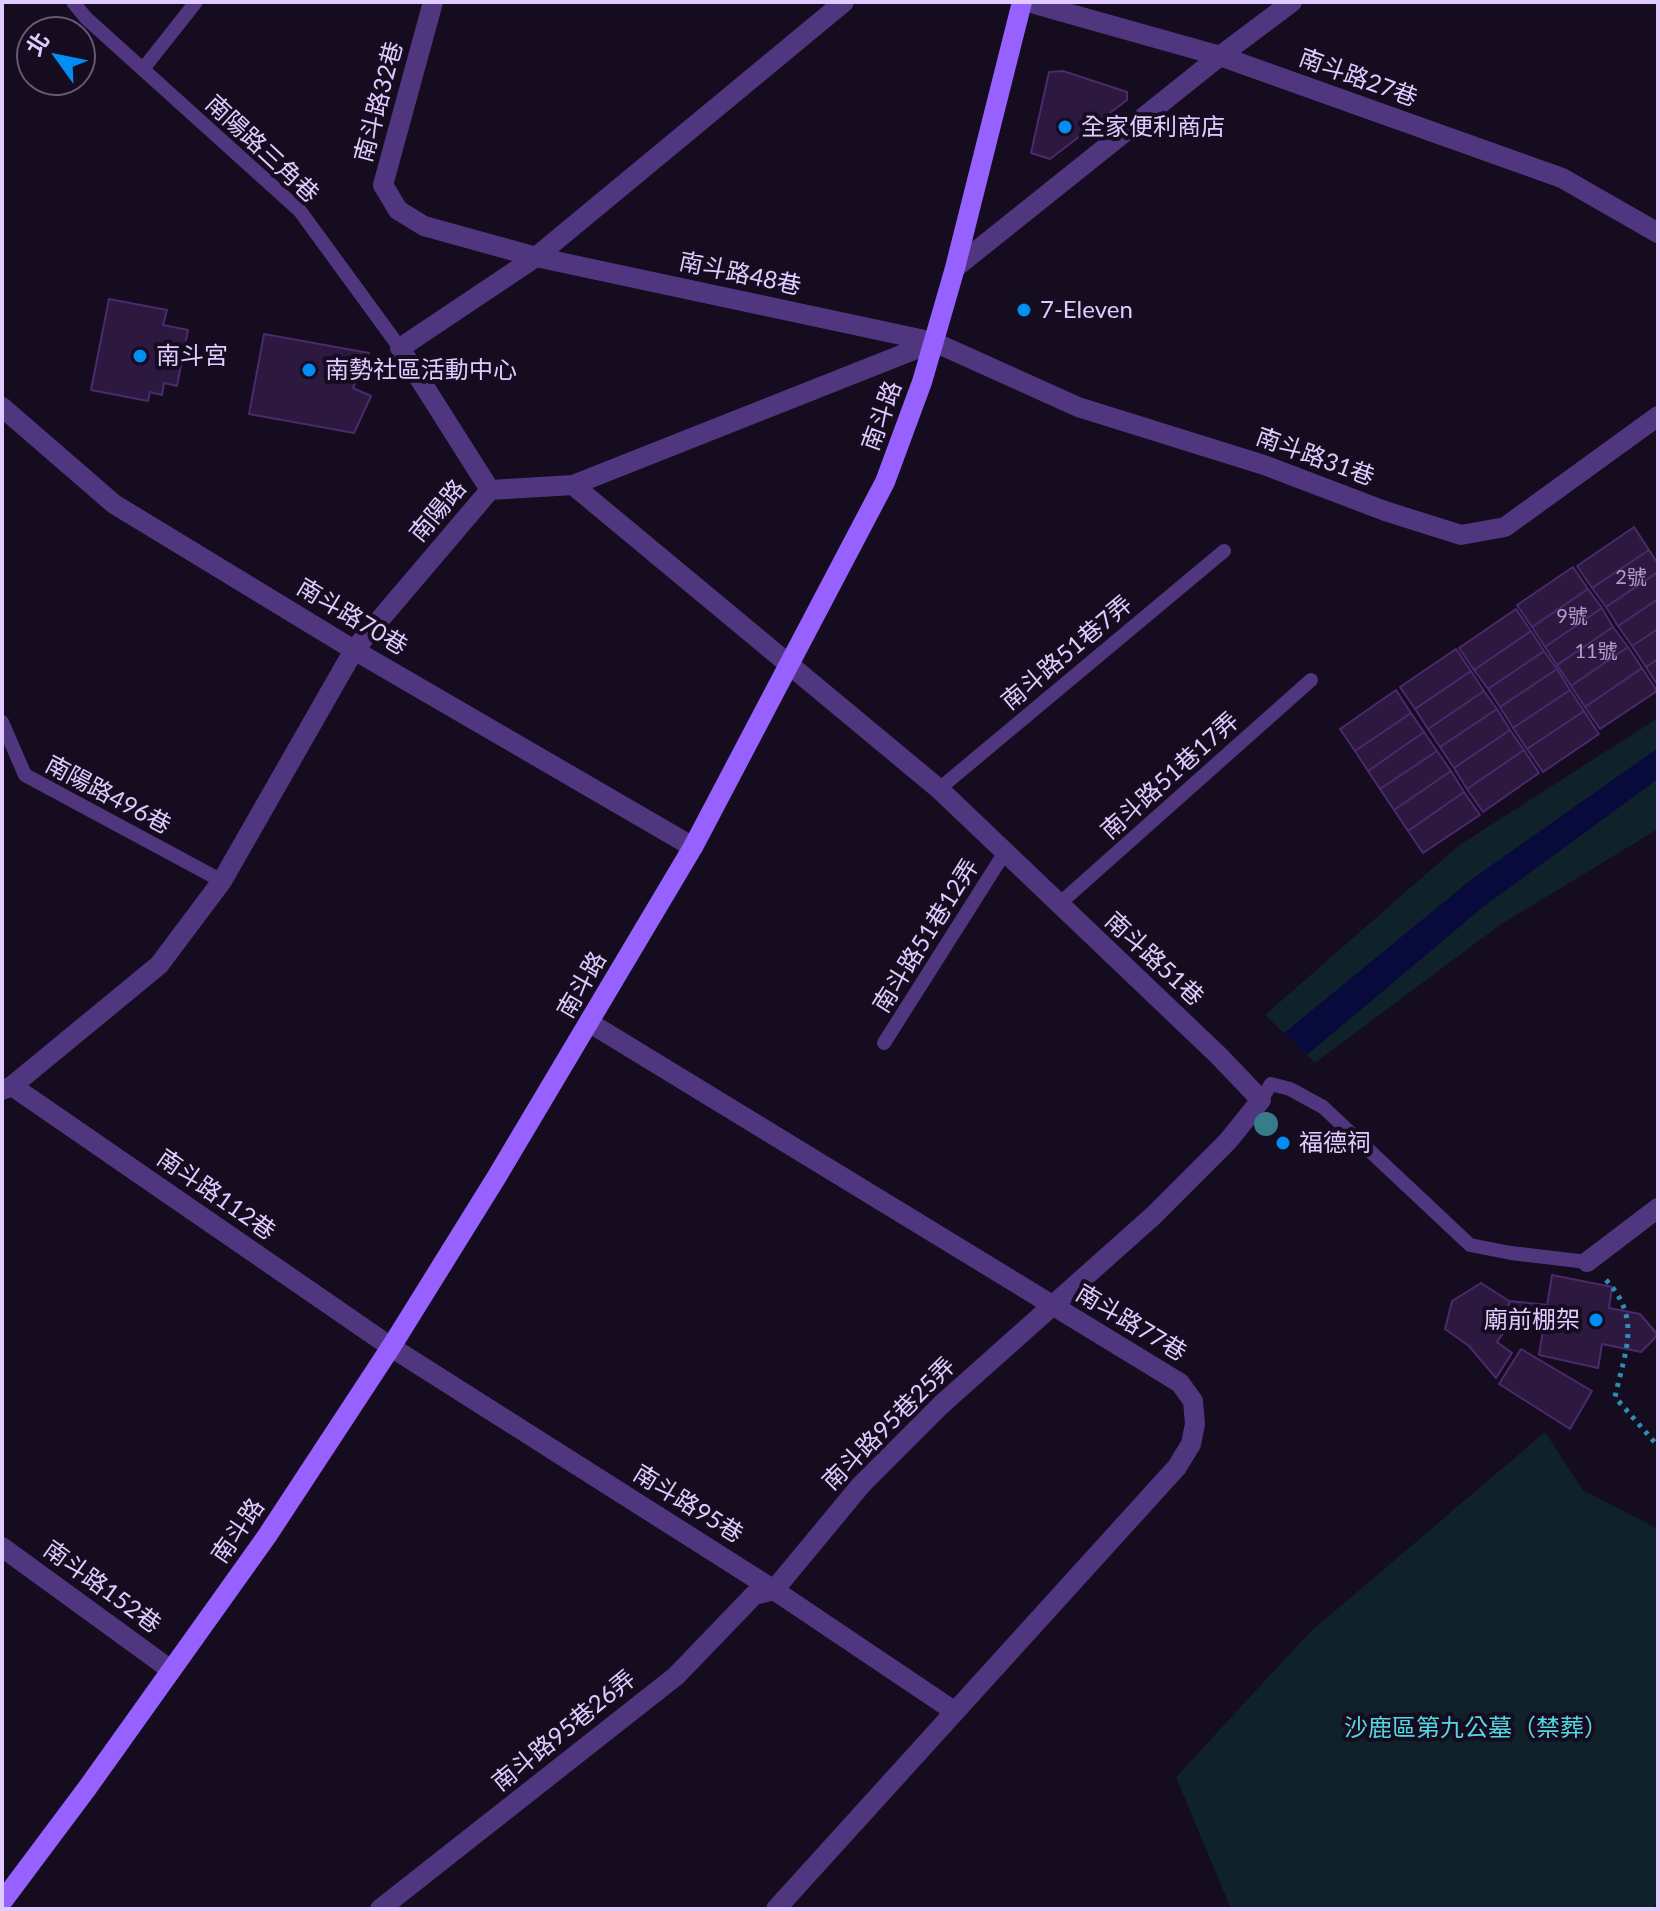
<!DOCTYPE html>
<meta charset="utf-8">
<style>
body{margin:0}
#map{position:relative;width:1660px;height:1911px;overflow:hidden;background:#150c1f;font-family:Lato,"Noto Sans TC",sans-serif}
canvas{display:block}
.frame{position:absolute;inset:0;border:4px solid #e1caff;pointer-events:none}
.north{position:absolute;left:16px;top:16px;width:80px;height:80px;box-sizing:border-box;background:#150c1f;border:2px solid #675879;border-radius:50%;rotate:303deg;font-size:22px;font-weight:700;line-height:32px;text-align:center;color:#e1caff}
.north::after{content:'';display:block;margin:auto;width:28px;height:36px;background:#008ef5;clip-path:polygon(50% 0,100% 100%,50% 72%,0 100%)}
</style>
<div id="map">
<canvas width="1660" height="1911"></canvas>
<div class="frame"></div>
<div class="north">北</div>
</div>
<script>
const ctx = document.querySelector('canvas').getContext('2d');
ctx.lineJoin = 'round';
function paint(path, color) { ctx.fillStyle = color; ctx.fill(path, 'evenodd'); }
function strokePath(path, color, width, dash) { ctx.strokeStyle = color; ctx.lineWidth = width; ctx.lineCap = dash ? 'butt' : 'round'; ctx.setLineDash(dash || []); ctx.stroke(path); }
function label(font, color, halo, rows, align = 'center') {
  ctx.font = font + ' Lato,"Noto Sans TC",sans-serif'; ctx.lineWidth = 8; ctx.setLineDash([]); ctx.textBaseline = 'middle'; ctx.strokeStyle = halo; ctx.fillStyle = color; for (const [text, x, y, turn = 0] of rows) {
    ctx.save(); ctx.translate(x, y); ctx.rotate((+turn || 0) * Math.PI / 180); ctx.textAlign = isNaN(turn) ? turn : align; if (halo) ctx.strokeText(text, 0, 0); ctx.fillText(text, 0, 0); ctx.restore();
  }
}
paint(new Path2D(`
 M1658 718V829L1500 925 1315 1063 1265 1015 1458 846Z
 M1545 1432 1583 1490 1658 1529V1902L1651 1909H1231L1176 1777 1309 1633Z`), '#0f2229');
paint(new Path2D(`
 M1658 748V779L1483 907 1307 1055 1284 1033 1472 879Z`), '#080a3c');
const building = new Path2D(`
 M1063 71 1127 92V100L1050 159 1031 153 1049 72Z
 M109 299 167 310 163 325 188 330 177 386 164 383 162 395 150 392 148 401 91 390Z
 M264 334 369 353 353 388 371 396 354 433 249 414Z
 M1634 527 1649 550 1592 588 1577 566Z
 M1649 550 1658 564V572L1606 607 1592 588Z
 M1573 567 1588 589 1532 627 1517 605Z
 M1658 572V599L1618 626 1606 607Z
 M1588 589 1602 608 1545 647 1532 627Z
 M1658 599V629L1632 646 1618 626Z
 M1602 608 1613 627 1557 665 1545 647Z
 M1516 609 1531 631 1474 670 1459 648Z
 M1613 627 1628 647 1571 686 1557 665Z
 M1658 629V659L1646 667 1632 646Z
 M1531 631 1544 651 1488 689 1474 670Z
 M1628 647 1642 668 1585 707 1571 686Z
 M1456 649 1471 671 1415 709 1400 687Z
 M1544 651 1557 669 1500 707 1488 689Z
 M1658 659V686L1646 667Z
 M1642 668 1657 691 1600 729 1585 707Z
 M1557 669 1570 690 1513 728 1500 707Z
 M1471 671 1484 691 1428 729 1415 709Z
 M1396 690 1411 713 1355 751 1340 729Z
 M1570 690 1584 711 1527 749 1513 728Z
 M1484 691 1497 709 1440 747 1428 729Z
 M1497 709 1510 730 1454 768 1440 747Z
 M1584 711 1599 734 1543 772 1527 749Z
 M1411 713 1424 732 1368 771 1355 751Z
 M1510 730 1524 750 1467 789 1454 768Z
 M1424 732 1437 751 1380 789 1368 771Z
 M1524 750 1539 773 1483 812 1467 789Z
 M1437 751 1451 771 1394 810 1380 789Z
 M1451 771 1464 792 1408 831 1394 810Z
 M1464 792 1480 815 1423 853 1408 831Z
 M1552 1275 1612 1287 1609 1308 1640 1314 1657 1334 1654 1339 1641 1352 1602 1344 1598 1368 1539 1355Z
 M1481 1283 1509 1301 1506 1329 1497 1342 1512 1353 1496 1378 1469 1346 1445 1329 1452 1301Z
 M1509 1301 1548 1305 1544 1332 1506 1329Z
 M1521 1349 1592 1391 1570 1429 1499 1384Z`);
paint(building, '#2d1840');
strokePath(building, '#4c296d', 2);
strokePath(new Path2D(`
 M1606 1280C1642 1318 1625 1351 1615 1397L1658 1446`), '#2b8fb2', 5, [4, 6]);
strokePath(new Path2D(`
 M73 2 86 18 300 211 400 348
 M143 69 196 2
 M2 722 25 775 222 881
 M939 789 1224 551
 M1058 905 1311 680
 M884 1043 1005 852
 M1261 1100 1271 1084 1290 1089 1323 1107 1470 1245 1511 1253 1587 1262`), '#50367f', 14);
strokePath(new Path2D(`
 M433 2 383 185 398 210 424 226 536 257 934 342 1078 407 1264 465 1385 511 1461 535 1505 527 1658 416
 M1028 2 1220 56 1562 178 1658 233
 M955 268 1220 56 1292 2
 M2 407 114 504 354 650 693 847
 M490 490 573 485 934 342
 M590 1023 1180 1383 1193 1401 1195 1424 1191 1444 1177 1467 776 1909
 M12 1086 391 1347 774 1590 954 1711
 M2 1090 12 1086 159 965 222 881 354 650 490 490 400 348 536 257 844 2
 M1587 1262 1658 1208
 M2 1547 171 1670
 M380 1909 676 1676 754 1595 774 1590 861 1485 942 1404 1153 1216 1228 1141 1261 1100 1219 1056 939 789 573 485`), '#50367f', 20);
strokePath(new Path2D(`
 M2 1902 88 1787 267 1536 391 1347 496 1178 693 847 885 482 922 382 955 268 1022 2`), '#9761ff', 20);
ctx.fillStyle = '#387c89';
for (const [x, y] of [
 [1266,1124]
]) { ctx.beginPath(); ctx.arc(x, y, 12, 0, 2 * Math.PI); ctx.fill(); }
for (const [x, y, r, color] of [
 [1065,127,8,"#008ef5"],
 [1024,310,8,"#008ef5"],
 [140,356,8,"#008ef5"],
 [309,370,8,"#008ef5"],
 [1283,1143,8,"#008ef5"],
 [1596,1320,8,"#008ef5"]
]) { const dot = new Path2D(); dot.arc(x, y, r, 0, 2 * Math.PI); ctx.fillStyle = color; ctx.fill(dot); strokePath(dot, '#150c1f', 3); }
label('20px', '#b49ecf', null, [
 ["2號",1631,578],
 ["9號",1572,617],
 ["11號",1596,652]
]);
label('24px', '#e1caff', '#150c1f', [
 ["南斗路27巷",1358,78,20],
 ["南斗路32巷",379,102,-75],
 ["南陽路三角巷",262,149,43],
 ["南斗路48巷",740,274,12],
 ["南斗路",882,416,-70],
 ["南斗路31巷",1315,457,20],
 ["南陽路",438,511,-50],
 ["南斗路70巷",352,617,31],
 ["南斗路51巷7弄",1067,653,-40],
 ["南斗路51巷17弄",1170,776,-42],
 ["南陽路496巷",108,795,28],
 ["南斗路51巷12弄",926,936,-58],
 ["南斗路51巷",1154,959,43],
 ["南斗路",582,985,-60],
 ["南斗路112巷",216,1195,35],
 ["南斗路77巷",1131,1323,31],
 ["南斗路95巷25弄",889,1424,-45],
 ["南斗路95巷",688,1504,32],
 ["南斗路",238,1531,-55],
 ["南斗路152巷",102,1587,36],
 ["南斗路95巷26弄",564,1731,-39]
]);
label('24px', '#e1caff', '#150c1f', [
 ["全家便利商店",1081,127],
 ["7-Eleven",1040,310],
 ["南斗宮",156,356],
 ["南勢社區活動中心",325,370],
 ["福德祠",1299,1143],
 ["廟前棚架",1580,1320,"right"]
], 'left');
label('24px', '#55d7e0', '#150c1f', [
 ["沙鹿區第九公墓（禁葬）",1476,1728]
]);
</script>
